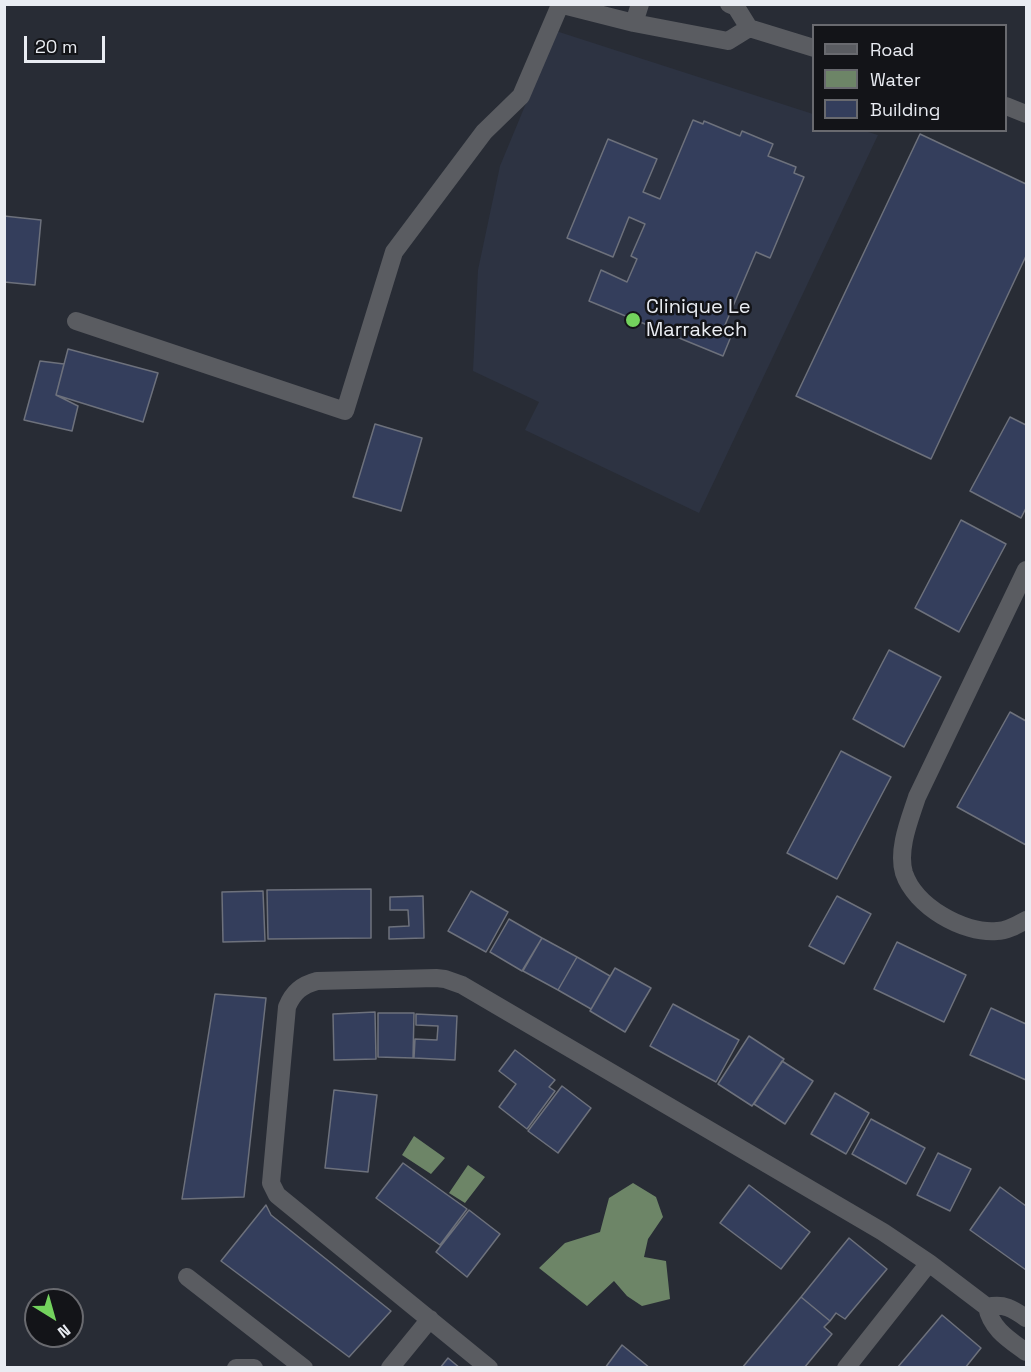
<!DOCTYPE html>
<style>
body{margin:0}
#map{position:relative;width:1031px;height:1372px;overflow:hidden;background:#282c35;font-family:"Space Grotesk",sans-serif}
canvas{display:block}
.frame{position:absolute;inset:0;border:6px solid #e9ecf2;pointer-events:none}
.legend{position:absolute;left:812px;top:24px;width:195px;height:108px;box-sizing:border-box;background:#131418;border:2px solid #696a6f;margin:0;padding:8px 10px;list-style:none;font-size:18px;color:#e9ecf2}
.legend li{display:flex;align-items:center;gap:12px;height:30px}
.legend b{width:30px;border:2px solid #696a6f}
.north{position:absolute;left:24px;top:1288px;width:60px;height:60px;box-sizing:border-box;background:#131418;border:2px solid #696a6f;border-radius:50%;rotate:143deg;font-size:16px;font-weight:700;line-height:24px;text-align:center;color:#e9ecf2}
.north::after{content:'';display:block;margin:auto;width:21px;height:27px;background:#73d25d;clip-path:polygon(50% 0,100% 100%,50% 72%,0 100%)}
.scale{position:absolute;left:24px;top:36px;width:81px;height:27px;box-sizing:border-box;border:3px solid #e9ecf2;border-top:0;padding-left:8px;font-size:18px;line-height:21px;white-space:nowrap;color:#e9ecf2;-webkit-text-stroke:4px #131418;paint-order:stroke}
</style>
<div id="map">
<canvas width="1031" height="1372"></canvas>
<div class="frame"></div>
<ul class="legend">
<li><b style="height:8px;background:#5a5c61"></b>Road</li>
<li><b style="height:16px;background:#6d8567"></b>Water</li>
<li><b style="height:16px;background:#343e5c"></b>Building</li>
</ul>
<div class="north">N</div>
<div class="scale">20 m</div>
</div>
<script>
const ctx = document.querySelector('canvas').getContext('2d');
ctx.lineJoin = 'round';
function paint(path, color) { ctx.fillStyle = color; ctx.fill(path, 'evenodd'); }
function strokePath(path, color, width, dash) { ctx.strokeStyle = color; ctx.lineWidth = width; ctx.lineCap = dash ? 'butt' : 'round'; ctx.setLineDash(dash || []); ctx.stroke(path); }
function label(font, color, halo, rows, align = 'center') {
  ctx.font = font + ' "Space Grotesk",sans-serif'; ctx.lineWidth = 5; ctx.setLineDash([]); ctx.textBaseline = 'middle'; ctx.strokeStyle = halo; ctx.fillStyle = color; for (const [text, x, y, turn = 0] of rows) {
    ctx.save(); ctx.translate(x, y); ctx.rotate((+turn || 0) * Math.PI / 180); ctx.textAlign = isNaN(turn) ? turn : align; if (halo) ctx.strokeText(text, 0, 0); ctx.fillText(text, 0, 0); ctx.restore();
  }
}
paint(new Path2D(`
 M556 31 813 114 814 130 865 131 878 135 699 513 525 430 539 402 473 371 478 270 500 166Z`), '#2d3342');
paint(new Path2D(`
 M414 1136 445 1158 431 1174 402 1155Z
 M468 1165 485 1177 465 1203 449 1193Z
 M633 1183 656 1197 663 1217 648 1239 644 1257 666 1261 670 1299 642 1306 627 1296 614 1281 587 1306 539 1268 565 1243 600 1232 609 1198Z`), '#6d8567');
const building = new Path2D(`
 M693 120 703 124 704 121 740 136 742 131 773 144 768 156 796 167 794 173 804 177 770 258 756 252 725 325 734 329 723 356 589 301 601 270 627 282 637 259 631 256 645 224 629 217 613 257 567 238 608 139 657 159 643 192 660 199Z
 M920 134 1026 184V256L931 459 796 396Z
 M4 216 41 220 35 285 4 282Z
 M68 349 158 373 143 422 56 395Z
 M40 361 64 364 56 395 78 406 72 431 24 420Z
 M1010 417 1026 425V508L1021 518 970 491Z
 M375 424 422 438 401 511 353 497Z
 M961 520 1006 544 959 632 915 608Z
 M889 650 941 677 904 747 853 719Z
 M1010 712 1026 721V845L957 807Z
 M841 751 891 777 837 879 787 853Z
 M371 889V938L268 939 267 890Z
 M263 891 265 941 223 942 222 892Z
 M471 891 508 912 486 952 448 931Z
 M423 896 424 938 389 939V927L409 926 408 910H390V897Z
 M837 896 871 914 844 964 809 946Z
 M509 919 542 938 522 971 490 952Z
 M542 938 577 957 558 990 523 971Z
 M897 942 966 975 944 1022 874 989Z
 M577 957 610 976 591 1009 558 990Z
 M615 968 651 988 625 1032 590 1011Z
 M215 994 266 998 244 1197 182 1199Z
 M673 1004 739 1040 716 1082 650 1046Z
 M991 1008 1026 1024V1080L970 1055Z
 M375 1012 376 1059 334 1060 333 1014Z
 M378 1013H414L413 1058 378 1057Z
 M416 1014 457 1016 455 1060 414 1058 415 1039 437 1040 438 1026 416 1025Z
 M749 1036 784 1059 752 1106 718 1084Z
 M515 1050 555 1080 549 1087 555 1091 527 1129 499 1107 516 1084 499 1071Z
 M782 1061 813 1081 785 1124 754 1104Z
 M562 1086 591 1108 558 1153 528 1131Z
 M334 1090 377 1095 368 1172 325 1168Z
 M835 1093 869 1113 846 1154 811 1134Z
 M871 1119 925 1148 906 1184 852 1154Z
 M938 1153 971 1169 950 1211 917 1195Z
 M403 1163 467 1209 440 1245 376 1198Z
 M749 1185 810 1232 781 1269 720 1223Z
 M1000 1187 1026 1206V1270L970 1230Z
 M266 1205 271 1215 391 1311 349 1357 221 1261Z
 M469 1210 500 1234 467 1277 436 1252Z
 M849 1238 887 1269 845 1319 836 1313 830 1321 801 1297Z
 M801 1297 830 1321 824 1327 832 1334 804 1368H742Z
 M942 1315 981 1348 965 1368H897Z
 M622 1345 650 1368H605Z
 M448 1358 460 1368H440Z`);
paint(building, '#343e5c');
strokePath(building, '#6d717c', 1.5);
strokePath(new Path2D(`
 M559 4 634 23 728 41 749 28
 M729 4 736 7 749 28 814 48
 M634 23 640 4
 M1006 106 1026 114
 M76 321 345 411 394 252 484 132 521 96 560 5
 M1026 570 917 797C910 819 897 849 904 873 915 906 963 934 997 931 1007 931 1017 925 1026 920
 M187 1277 304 1368
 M987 1307C1004 1303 1013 1309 1026 1318
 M236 1368H254
 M390 1368 430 1319
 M489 1368 277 1195 271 1183 287 1007C293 992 302 985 317 981L436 978 445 979 462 985 883 1232 929 1263 987 1307C991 1329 1010 1340 1026 1352
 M846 1368 929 1263`), '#5a5c61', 18);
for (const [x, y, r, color] of [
 [633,320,8,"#73d25d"]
]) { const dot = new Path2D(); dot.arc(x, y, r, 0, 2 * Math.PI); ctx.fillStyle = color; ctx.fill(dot); strokePath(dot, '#131418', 2); }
label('20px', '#e9ecf2', '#131418', [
 ["Clinique Le",646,308],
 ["Marrakech",646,331]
], 'left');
</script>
